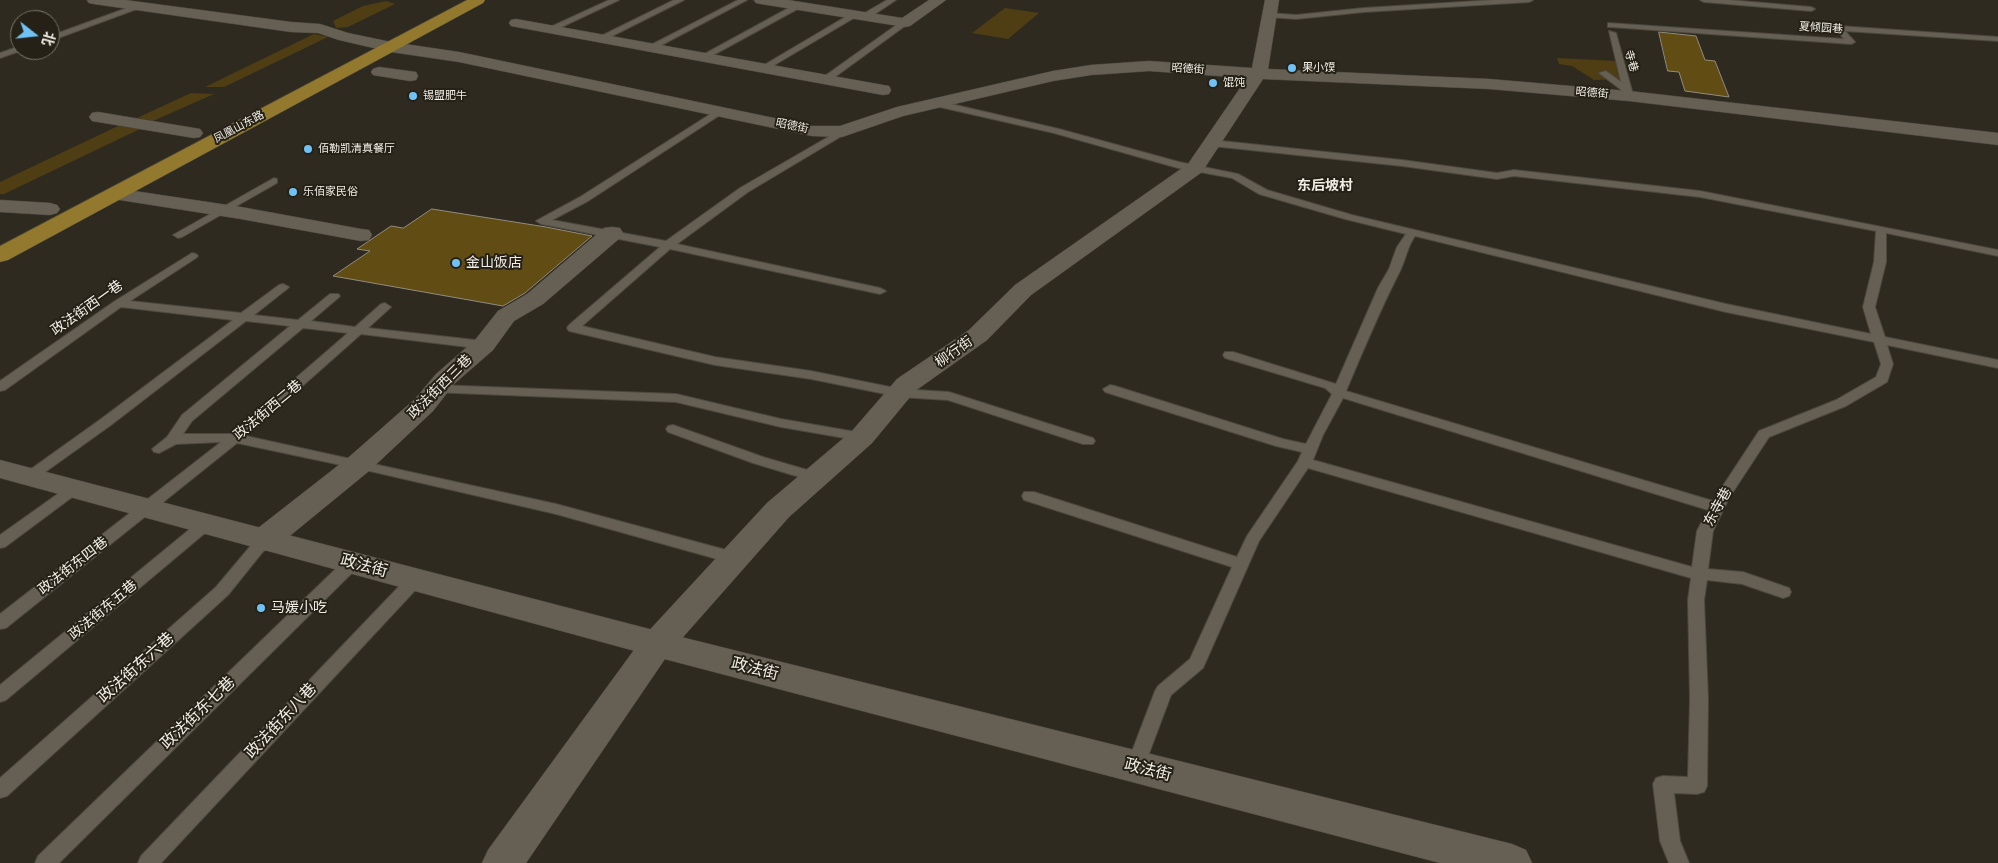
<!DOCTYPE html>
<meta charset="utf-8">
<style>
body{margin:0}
#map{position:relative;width:1998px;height:863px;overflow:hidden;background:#2f2a20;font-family:Montserrat,"Noto Sans SC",sans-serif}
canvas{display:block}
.north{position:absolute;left:10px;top:10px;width:50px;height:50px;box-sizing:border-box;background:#252116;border:1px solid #77736a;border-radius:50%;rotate:106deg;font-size:14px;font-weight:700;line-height:20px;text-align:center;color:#f1eee7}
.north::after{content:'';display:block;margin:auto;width:18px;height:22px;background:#70c1f4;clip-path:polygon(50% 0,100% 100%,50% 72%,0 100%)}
</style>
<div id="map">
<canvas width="1998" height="863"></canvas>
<div class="north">北</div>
</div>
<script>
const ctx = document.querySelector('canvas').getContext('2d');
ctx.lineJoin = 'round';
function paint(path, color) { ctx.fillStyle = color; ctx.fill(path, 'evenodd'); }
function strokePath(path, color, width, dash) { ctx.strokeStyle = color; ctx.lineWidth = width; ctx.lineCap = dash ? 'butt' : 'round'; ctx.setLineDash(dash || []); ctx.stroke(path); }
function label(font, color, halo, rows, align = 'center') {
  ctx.font = font + ' Montserrat,"Noto Sans SC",sans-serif'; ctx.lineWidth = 4; ctx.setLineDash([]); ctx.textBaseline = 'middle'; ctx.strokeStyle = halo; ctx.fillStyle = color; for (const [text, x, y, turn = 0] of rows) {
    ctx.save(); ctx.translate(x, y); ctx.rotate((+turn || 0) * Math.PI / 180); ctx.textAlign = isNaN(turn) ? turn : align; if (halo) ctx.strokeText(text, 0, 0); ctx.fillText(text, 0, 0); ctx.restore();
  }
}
paint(new Path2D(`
 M386 1 395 4 348 27 336 28 333 21 363 6Z
 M1005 8 1039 13 1008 39 972 33Z
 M314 34 328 37 224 87H205Z
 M1557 58 1616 61 1620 79 1594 80 1572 66 1559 64Z
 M191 93 214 94 153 121 137 118Z
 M118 126 140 129 4 194H0V182Z`), '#4f3e13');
const building = new Path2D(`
 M1659 32 1696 36 1705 60 1715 61 1729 97 1685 91 1679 72 1668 71Z
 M432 209 546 227 592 236 525 293 503 306 333 276 370 251 357 249 391 226 403 228Z`);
paint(building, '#614c13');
strokePath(building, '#918c7f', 1);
const service = new Path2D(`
 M609 0H619L553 31 546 29Z
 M674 0H684L604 40 597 38Z
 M738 0H747L654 49 647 47Z
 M887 0H896L869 18H863V14Z
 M1494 0H1533L1529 2 1364 12 1296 19 1269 17 1265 15 1269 13 1296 15 1364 8Z
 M1700 0H1729L1811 7 1815 9 1811 11 1704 2Z
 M138 4 145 6 50 41V36Z
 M796 4 803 6 706 59 699 57Z
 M852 13 859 15 766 70 759 68Z
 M902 21 909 23 828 82H822V78Z
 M1608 23 1844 39 1835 28 1839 26 1998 37V41L1845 31 1855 42 1851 44 1611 27H1608Z
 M1609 31 1616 33 1632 91V98H1626L1624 92 1599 73 1606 71 1621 82Z
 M17 47H20V50H23L0 58V53Z
 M934 100 1059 129 1179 162 1238 174 1267 190 1352 215 1726 304 1871 334 1863 307 1874 262 1876 231 1700 197 1514 176 1497 179 1402 166 1212 146 1207 143 1212 140 1402 160 1497 173 1514 170 1700 191 1998 250V256L1886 233V262L1875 307 1885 337 1998 360V368L1887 345 1893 364 1887 382 1846 406 1769 437 1729 498 1713 531 1708 569 1743 572 1789 588 1791 592 1789 596 1783 598 1742 584 1707 580 1704 600 1708 699 1707 786 1704 792 1697 794 1674 793 1680 841 1689 863H1669L1660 841 1653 784 1656 778 1663 776 1688 777 1690 699 1688 600 1691 578 1308 468 1259 541 1203 668 1171 695 1144 767 1142 773 1135 775 1128 773 1126 767 1155 691 1158 686 1190 659 1232 567 1024 500 1022 496 1024 492H1034L1237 557 1247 536 1298 461 1302 452 1276 446 1105 392 1103 389 1110 385 1115 386 1283 439 1306 444 1332 394 1325 388 1225 358 1223 355 1225 352H1233L1336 384 1378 288 1389 269 1397 247 1406 234 1345 219 1259 194 1232 178 1178 168 1054 133 931 105V101ZM1415 236 1726 312 1874 342 1881 364 1876 377 1836 400 1759 431 1713 501 1346 391C1363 351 1380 310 1400 271 1406 259 1407 247 1415 236ZM1343 398 1708 510 1697 531 1692 567 1313 460 1323 435Z
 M720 108 723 109V113L588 201 552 220 666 241 740 188 842 129 847 132 845 134 748 192 677 244 880 288 886 291 880 294 670 249 582 326 715 357 811 371 900 389 949 392 1093 438 1095 441 1093 444H1083L948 400 900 397 811 379 715 365 569 331 567 328 569 325 660 247 541 224 536 221 580 197Z
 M274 178 277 179V183L182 237 178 238 173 235Z
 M192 253 196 254 198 256 196 258 130 301 241 313 279 285 283 284 289 287 287 289 254 315 298 320 330 294H338L340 296 338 298 311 321 355 327 381 304 385 303 391 307 368 328 484 341 490 345 484 349 361 334 246 436 556 504 741 554 743 558 741 562 735 564 556 514 374 472 237 443 6 628 0 629V614L221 442 176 444 159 453 154 452 152 449 167 437 182 415 290 326 246 321 111 425 34 480H24L22 477 24 474 101 419 233 320 121 307 5 390 0 391V381L115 301ZM303 328 348 333 231 434H183L192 421Z
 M436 385 676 394 781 419 862 433 867 434 869 437 867 440 862 441 781 427 676 402 431 392 429 389Z
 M673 425 763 457 821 474 823 477 821 480 816 482 753 463 668 432 666 429 668 426Z
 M74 484 79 486 81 489 79 492 5 547 0 548V535L69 486Z
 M206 519 211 520 214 524 211 528 6 700 0 702V685L201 520Z
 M264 535 269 536 272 540 269 544 228 595 7 796 0 798V778L216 587 259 536Z
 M352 557 358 559 360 563 358 567 59 863H35L38 856 346 559Z
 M415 574 421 576 423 580 421 584 161 863H138L141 856 409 576Z`);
const minor = new Path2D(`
 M87 0H125L291 22 320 24 348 33 391 42 459 52 812 126H840L897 107 1053 71 1091 65 1149 61 1252 68 1265 0H1279L1268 69 1489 79 1629 91 1998 133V145L1629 101 1489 89 1263 79 1202 172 1031 295 987 340 915 391 872 443 789 517 669 653 526 863H482L488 850 645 635 767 503 852 431 897 379 969 330 1015 285 1188 164 1247 78 1149 71 1091 75 1053 81 903 116 842 137 812 136 459 62 391 52 339 40 318 33 291 32 94 4 89 3Z
 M754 0H788L902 18 929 0H946L910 26 905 27 761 4 756 3Z
 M516 19 883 85 889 86 891 90 889 94 883 95 511 26 509 23 511 20Z
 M379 67 416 72 418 76 416 80 410 81 373 75 371 72 373 69Z
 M98 112 200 129 203 133 200 137 194 138 92 121 89 117 92 113Z
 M114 188 241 207 361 229 369 230 372 235 369 240 361 241 241 219 107 198 104 194 107 190Z
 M0 200 50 203 57 205 60 209 57 213 50 215 0 212Z
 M612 227 620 228 623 233 620 238 543 304 514 321 493 350 454 384 433 411 369 471 275 548 264 551 253 548 249 540 253 532 349 457 415 399 436 374 475 340 498 311 527 294 604 228Z`);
const tertiary = new Path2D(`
 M0 460 657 631 1512 844 1526 850 1532 863H1440L657 657 0 478Z`);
const primary = new Path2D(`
 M467 0H485L483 3 8 260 0 262V246Z`);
strokePath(service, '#4b483e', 2);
strokePath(minor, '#4b483e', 1);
strokePath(tertiary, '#4b483e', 1);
strokePath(primary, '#4b483e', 1);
paint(service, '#666054');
paint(minor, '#666054');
paint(tertiary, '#666054');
paint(primary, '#93792d');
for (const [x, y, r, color] of [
 [1292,68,5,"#70c1f4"],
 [1213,83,5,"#70c1f4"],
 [413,96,5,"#70c1f4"],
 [308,149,5,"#70c1f4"],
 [293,192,5,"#70c1f4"],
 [456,263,5,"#70c1f4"],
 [261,608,5,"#70c1f4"]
]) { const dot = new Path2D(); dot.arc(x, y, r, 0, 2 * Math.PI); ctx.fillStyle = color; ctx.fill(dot); strokePath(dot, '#252116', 2); }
label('11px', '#f1eee7', '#252116', [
 ["夏倾园巷",1821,28,4],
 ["寺巷",1631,61,74],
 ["昭德街",1188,69,4],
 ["昭德街",1592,93,5],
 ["昭德街",792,126,12],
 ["凤凰山东路",239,127,-28]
]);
label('11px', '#f1eee7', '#252116', [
 ["果小馍",1302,68],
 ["馄饨",1223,83],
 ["锡盟肥牛",423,96],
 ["佰勒凯清真餐厅",318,149],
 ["乐佰家民俗",303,192]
], 'left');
label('bold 14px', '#f1eee7', '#252116', [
 ["东后坡村",1325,186]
]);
label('14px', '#f1eee7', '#252116', [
 ["金山饭店",466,263],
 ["马媛小吃",271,608]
], 'left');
label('14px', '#f1eee7', '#252116', [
 ["政法街西一巷",87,308,-35],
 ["柳行街",954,352,-35],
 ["政法街西三巷",440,387,-45],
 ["政法街西二巷",268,410,-40],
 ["东寺巷",1718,507,-61],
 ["政法街东四巷",73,566,-38],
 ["政法街东五巷",103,610,-40]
]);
label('16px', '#f1eee7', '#252116', [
 ["政法街",364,566,15],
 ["政法街东六巷",136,668,-42],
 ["政法街",755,669,14],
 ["政法街东七巷",198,713,-44],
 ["政法街东八巷",281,721,-47],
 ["政法街",1148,770,14]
]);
</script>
